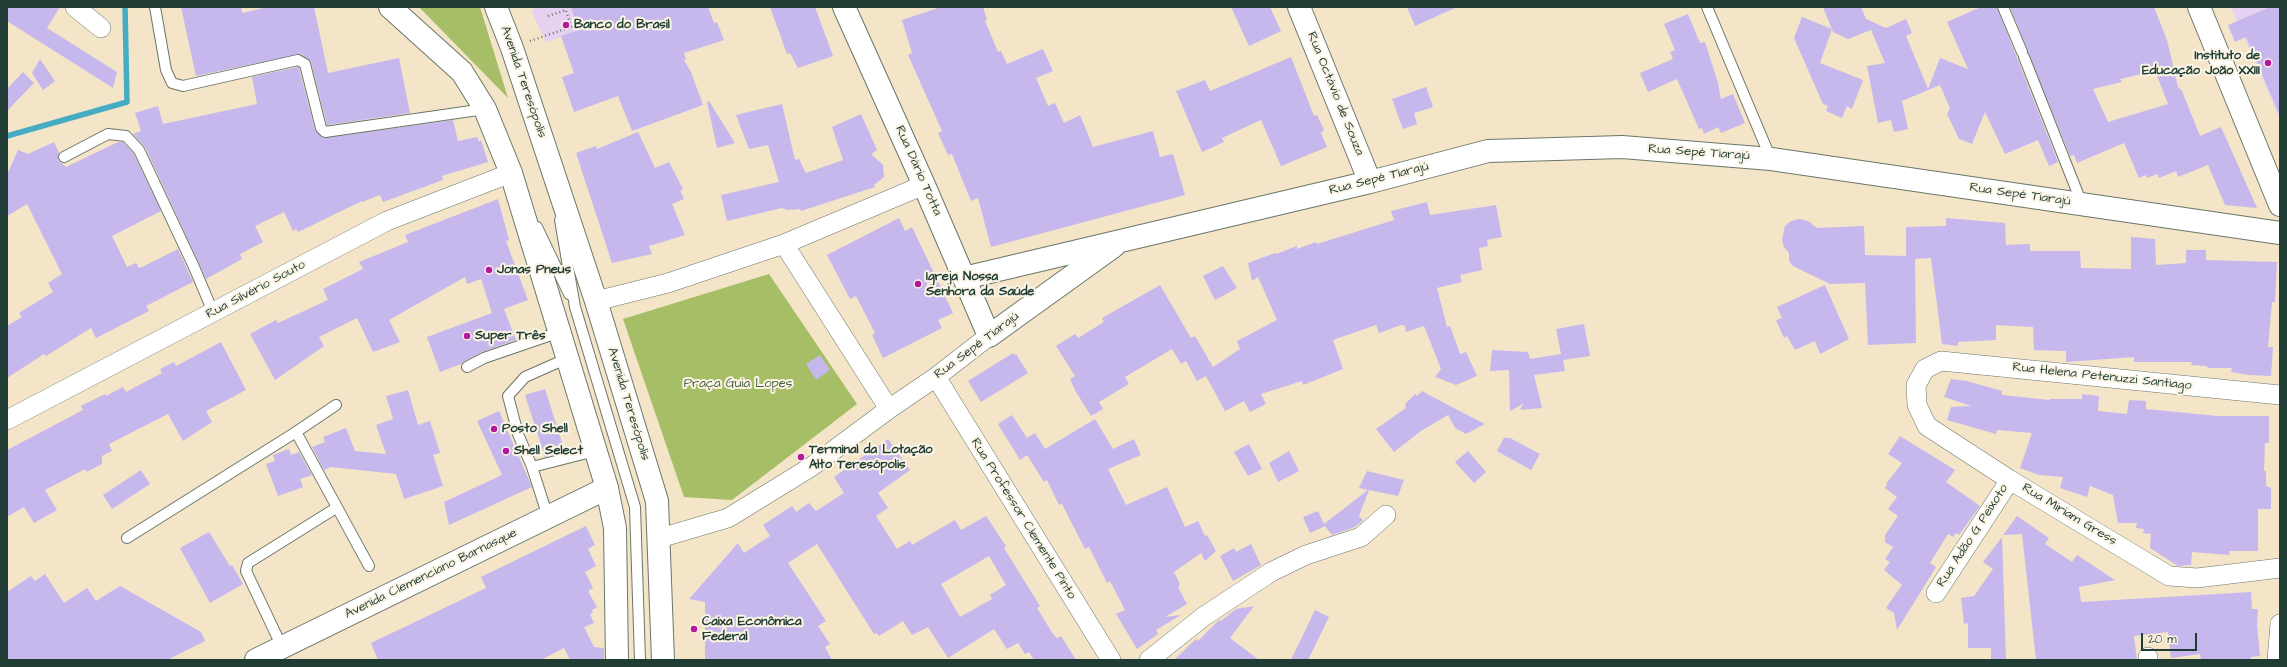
<!DOCTYPE html>
<meta charset="utf-8">
<style>
body{margin:0}
#map{position:relative;width:2287px;height:667px;overflow:hidden;background:#f4e4c8;font-family:"Architects Daughter",sans-serif}
canvas{display:block}
.frame{position:absolute;inset:0;border:8px solid #1f3d34;pointer-events:none}
.scale{position:absolute;left:2141px;top:633px;width:56px;height:18px;box-sizing:border-box;border:2px solid #1f3d34;border-top:0;padding-left:5px;font-size:12px;line-height:14px;white-space:nowrap;color:#1f3d34;-webkit-text-stroke:3px #fcf5e5;paint-order:stroke}
</style>
<div id="map">
<canvas width="2287" height="667"></canvas>
<div class="frame"></div>
<div class="scale">20 m</div>
</div>
<script>
const ctx = document.querySelector('canvas').getContext('2d');
ctx.lineJoin = 'round';
function paint(path, color) { ctx.fillStyle = color; ctx.fill(path, 'evenodd'); }
function strokePath(path, color, width, dash) { ctx.strokeStyle = color; ctx.lineWidth = width; ctx.lineCap = dash ? 'butt' : 'round'; ctx.setLineDash(dash || []); ctx.stroke(path); }
function label(font, color, halo, rows, align = 'center') {
  ctx.font = font + ' "Architects Daughter",sans-serif'; ctx.lineWidth = 4; ctx.setLineDash([]); ctx.textBaseline = 'middle'; ctx.strokeStyle = halo; ctx.fillStyle = color; for (const [text, x, y, turn = 0] of rows) {
    ctx.save(); ctx.translate(x, y); ctx.rotate((+turn || 0) * Math.PI / 180); ctx.textAlign = isNaN(turn) ? turn : align; if (halo) ctx.strokeText(text, 0, 0); ctx.fillText(text, 0, 0); ctx.restore();
  }
}
paint(new Path2D(`
 M539 7H644L546 42 531 10Z
 M2231 7H2280V119Z`), '#e6d2f0');
paint(new Path2D(`
 M419 7H480L508 98Z
 M769 274 857 404 732 500 684 497 623 319Z`), '#a6bf66');
strokePath(new Path2D(`
 M7 136 127 102 125 7`), '#44adc4', 5.5);
paint(new Path2D(`
 M7 7H60L47 28 117 72 113 88 7 21Z
 M181 7H241L242 13 268 7H314L328 73 399 58 410 113 327 125 311 62 301 54 196 76Z
 M571 7H708L714 23 717 22 724 40 684 53 686 59 684 60 691 72 703 105 632 131 618 96 574 112 562 77 574 73 561 36 579 30Z
 M770 7H815L833 56 798 68 790 53 787 54Z
 M941 7H983L987 20 985 21 998 52 1001 51 1007 64 1043 49 1053 71 1036 78 1048 106 1055 103 1064 123 1080 115 1093 147 1153 131 1160 157 1173 154 1185 195 991 247 978 198 971 201 952 154 948 155 938 133 942 131 908 55 912 53 902 20Z
 M1231 7H1270L1281 31 1249 46Z
 M1407 7H1457L1415 26Z
 M1823 7H1861L1866 19 1886 28 1906 19 1912 33 1906 36 1928 89 1940 58 1968 69 1947 22 1981 7H1997L2058 162 2049 166 2038 140 2005 154 1985 112 1972 144 1959 139 1947 114 1950 108 1940 85 1902 101 1908 129 1894 132 1891 120 1878 123 1867 66 1885 63 1871 30 1848 39 1833 32Z
 M2010 7H2154L2167 40 2178 87 2182 91 2200 136 2221 127 2257 208 2225 205 2208 165 2178 177 2176 171 2159 178 2157 174 2147 178 2146 175 2139 178 2124 143 2077 163 2074 155 2070 156ZM2155 71 2168 104 2108 122 2093 89 2122 82 2120 79Z
 M2270 7H2280V116L2246 37 2235 42 2228 25Z
 M1688 14 1700 43 1705 42 1718 83 1721 99 1733 94 1745 123 1721 133 1718 127 1704 134 1702 128 1699 129 1677 79 1648 92 1640 73 1673 59 1670 52 1675 50 1664 24Z
 M1802 17 1832 29 1820 63 1863 80 1852 109 1847 106 1842 118 1826 111 1828 106 1823 104 1794 38Z
 M1291 57 1314 116 1317 115 1324 130 1321 133 1327 147 1281 166 1261 120 1222 138 1224 142 1202 152 1176 91 1205 80 1210 91Z
 M40 59 55 81 43 90 32 73Z
 M297 67 299 68 315 130 323 138 453 120 458 141 477 137 479 142 481 140 488 162 442 176 443 180 383 202 380 195 362 202V201L298 232 296 229 293 231 284 212 255 226 263 242 240 254 242 259 206 279 145 147 133 134 141 131 135 113 158 106 163 124 257 104 252 77Z
 M23 72 34 83 7 111V89Z
 M1426 87 1433 107 1414 113 1417 124 1403 129 1392 99Z
 M709 101 735 143 717 148 707 102Z
 M782 104 795 160 799 159 806 173 843 160 832 127 861 114 877 150 871 154 883 165 884 177 874 185 875 187 801 211 800 209 787 210 782 208 727 221 721 195 779 182 768 145 749 149 736 115Z
 M638 132 655 168 669 162 683 189 680 191 684 199 672 204 685 235 649 246 652 254 612 263 576 153 596 146 597 149Z
 M54 142 59 153 58 160 66 167 118 142H123L134 154 161 211 112 236 127 267 136 263 139 268 142 267 178 249 193 282 146 306 149 311 96 338 91 328 46 356 44 354 7 378V326L22 317 19 313 53 292 48 283 62 274 27 204 7 216V175L18 150 28 154Z
 M498 199 509 240 506 241 528 300 504 309 516 340 482 352 461 364 440 372 427 337 492 313 481 279 467 284 465 277 389 320 400 342 373 352 357 318 319 337 324 346 275 380 250 334 276 320 278 323 328 300 323 289 363 269 359 262 408 242 405 235Z
 M1427 202 1430 215 1496 205 1502 237 1487 240 1488 246 1479 248 1482 270 1460 275 1462 282 1437 288 1447 327 1450 326 1460 354 1466 352 1477 376 1456 385 1435 377 1441 369 1424 326 1406 332 1405 326 1401 325 1379 333 1376 325 1333 340 1343 369 1303 385 1302 381 1261 394 1266 404 1250 412 1244 401 1225 411 1206 376 1197 381 1186 361 1181 364 1172 349 1125 377 1129 384 1099 402 1103 409 1091 416 1076 392 1070 379 1075 376 1056 346 1075 334 1078 338 1104 322 1102 318 1160 285 1191 338 1195 336 1213 367 1240 349 1237 341 1277 320 1258 277 1252 281 1248 263 1275 253 1276 254 1297 246V249L1316 242 1317 244 1394 220 1391 211Z
 M899 218 905 231 912 227 953 313 938 320 942 328 883 358 872 335 875 333 856 296 850 299 827 255Z
 M1946 218 2005 223 2006 245 2030 244V251H2080L2081 268 2131 269V237L2155 239 2156 265 2186 263V250H2206V260L2277 262 2275 302H2272L2268 347H2273L2271 376 2249 375 2231 372 2232 368H2208L2206 366 2191 365 2192 362H2134V357L2066 362V351L2034 350 2033 327 1996 325V340L1958 342V346L1942 344 1931 258 1915 259 1916 343 1868 345 1865 283 1830 284 1793 266 1789 261V253L1784 247 1782 240 1785 226 1791 221 1799 219 1808 221 1817 228 1864 226 1865 255 1906 256V227L1946 226Z
 M1223 266 1237 288 1215 300 1203 276Z
 M1825 285 1849 339 1820 354 1815 341 1795 350 1787 336 1784 338 1776 320 1782 318 1777 307Z
 M1584 324 1590 356 1563 360 1565 371 1534 375 1542 408 1520 410 1523 404 1510 411 1509 370 1490 371 1492 350 1528 352 1530 359 1561 354 1556 329Z
 M221 342 246 390 206 411 212 422 183 441 168 414 109 444 112 451 102 456V464L86 472 85 469 45 490 57 510 34 523 24 507 7 517V450L83 410 81 406 105 394 106 396 123 387 126 392 162 373 160 369 174 362 176 366Z
 M1013 353 1014 355 1016 354 1028 373 981 402 968 381Z
 M820 355 830 370 816 380 806 364Z
 M1951 379 1967 381 2002 391V395L2049 400 2050 399H2082V394L2099 396 2098 411 2127 414 2129 400 2146 401V409L2217 416H2269V443H2265L2264 471H2266V486L2271 488V509H2258V551H2229L2230 555 2192 552 2191 565 2178 566 2150 548 2151 534 2143 533 2144 529 2136 528 2137 523H2118L2113 495 2090 486 2087 497 2060 488 2063 477 2039 475 2020 468 2032 433 1997 430 1996 434 1947 420 1951 407 1971 406 1944 397Z
 M545 389 565 452 545 457 525 395Z
 M408 390 418 425 430 421 440 453 433 455 443 486 404 499 396 474 331 467 324 470 312 447 325 442 323 437 346 428 355 451 386 454 376 425 393 419 386 396Z
 M1422 391 1446 404 1485 424 1466 434 1455 428 1448 415 1421 431 1394 452 1376 429 1406 408 1405 404 1415 394 1417 396Z
 M499 411 532 487 449 525 444 502 502 475 477 421Z
 M1012 415 1027 438 1035 433 1045 449 1095 419 1113 449 1134 439 1141 455 1108 469 1126 505 1167 487 1185 527 1198 521 1205 536 1207 535 1216 551 1205 561 1201 553 1174 572 1180 584 1178 587 1187 604 1165 617 1181 615 1156 630 1158 634 1137 649 1116 614 1125 610 1110 581 1107 583 1089 547 1085 549 1062 504 1059 505 1047 480 1044 482 1027 455 1020 460 998 424Z
 M1900 436 1955 470 1946 482 1980 506 1959 535 1956 533 1953 537 1948 534 1930 563 1936 567 1897 630 1894 613 1886 608 1902 585 1884 570 1890 562 1885 559 1893 547 1885 542V535L1898 516 1888 509 1897 497 1885 488 1887 485 1886 484 1902 463 1888 454Z
 M1504 438H1510L1540 454 1531 470 1497 451Z
 M888 439 910 470 878 493 888 508 876 516 897 549 910 541 912 545 955 520 961 530 986 516 1006 546 1004 548 1040 606 1037 608 1053 634 1057 638 1061 636 1076 660H1034L1029 652 1025 654 1018 643 1007 649 994 629 948 658 928 627 912 635 903 621 879 636 876 633 874 634 817 544 788 563 826 621 818 626 830 644 825 647 832 660H705V602L689 599 738 543 744 553 770 536 763 525 792 506 796 512 809 503 816 511 844 493 834 477ZM989 556 1006 585 990 595 992 599 960 617 941 584Z
 M1249 444 1262 469 1248 476 1234 452Z
 M289 449 291 455 299 452 312 475 300 479 303 487 278 496 266 464 275 461 273 455Z
 M1289 451 1299 471 1278 482 1269 463Z
 M1468 451 1486 472 1474 483 1455 462Z
 M141 470 150 484 112 509 103 495Z
 M1367 471 1404 480 1398 496 1369 490 1359 516 1363 520 1355 527 1332 535 1325 526 1310 533 1303 517 1318 511 1324 524 1368 490 1359 488Z
 M2017 516 2049 538 2045 544 2072 562 2077 555 2115 580 2079 587 2081 602 2251 592 2252 609H2258L2257 625 2260 656 2251 657V660H2201L2200 654 2171 658 2168 632 2134 636 2137 660H2036L2022 534 2003 535Z
 M586 526 595 545 588 549 596 566 585 572 593 588 589 590V593L597 607 592 610 593 613 590 614 594 623 584 627 594 647 604 648V660H570L564 648 541 660H378L371 643 486 588 481 577Z
 M209 532 230 566 232 565 243 584 210 603 180 548Z
 M2002 537 2006 660H1991V648H1968V623L1964 624 1961 598 1974 596 1993 569 1983 562Z
 M1251 544 1261 565 1233 581 1220 556 1234 548 1236 552Z
 M45 574 64 603 87 588 96 601 120 586 201 632 205 641 167 660H7V592L31 576 35 581Z
 M1254 606 1230 638 1259 660H1174L1196 639 1198 641 1219 620 1221 621 1236 609Z
 M1315 610 1329 617 1308 660H1291Z`), '#c6b8ed');
const lane = new Path2D(`
 M155 7 166 70 172 83 183 86 298 60 305 64 321 128 325 132 485 109
 M1707 7 1771 159
 M2003 7 2022 52
 M2024 57 2082 204
 M64 157 108 134 126 136 139 150 194 267 213 312
 M560 220 575 307 635 507 640 660
 M537 227 569 294
 M568 358 525 377 508 396 518 434 532 467 595 451
 M467 367 484 358 560 332
 M336 405 296 432 369 566
 M532 467 548 517
 M127 538 296 432
 M282 647 246 571 248 563 336 508`);
const street = new Path2D(`
 M75 7 101 28
 M784 244 889 409
 M596 301 668 283 784 244 924 185
 M936 377 1111 660
 M2280 395 1941 361 1925 369 1916 385 1917 405 1927 426 2010 480 2169 576 2197 578 2280 568
 M7 420 387 221 511 173
 M660 538 728 518 811 467 889 409 936 377 989 336
 M1936 593 2010 480
 M2148 657V660
 M1149 660 1203 617 1271 572 1306 555 1361 537 1386 515
 M2277 660 2280 624`);
const secondary = new Path2D(`
 M844 7 924 185 989 336 1114 246
 M1299 7 1370 182
 M2199 7 2280 205
 M964 278 1370 182 1488 151 1622 147 1771 159 2280 233
 M256 660 607 488`);
const primary = new Path2D(`
 M390 7 462 72 485 109 511 173 607 488 615 528 617 660
 M496 7 512 48 596 301 657 501 663 660`);
strokePath(lane, '#6a7768', 12);
strokePath(street, '#6a7768', 20);
strokePath(secondary, '#6a7768', 24);
strokePath(primary, '#6a7768', 24);
strokePath(new Path2D(`
 M548 16 566 10 571 27
 M530 41 577 25`), '#6a7768', 2.5, [1, 3]);
strokePath(lane, '#fff', 10);
strokePath(street, '#fff', 19);
strokePath(secondary, '#fff', 22);
strokePath(primary, '#fff', 22);
for (const [x, y, r, color] of [
 [566,25,4,"#b5179e"],
 [2268,63,4,"#b5179e"],
 [489,270,4,"#b5179e"],
 [918,284,4,"#b5179e"],
 [467,336,4,"#b5179e"],
 [494,429,4,"#b5179e"],
 [506,451,4,"#b5179e"],
 [801,457,4,"#b5179e"],
 [694,629,4,"#b5179e"]
]) { const dot = new Path2D(); dot.arc(x, y, r, 0, 2 * Math.PI); ctx.fillStyle = color; ctx.fill(dot); strokePath(dot, '#fcf5e5', 1.5); }
label('bold 13px', '#1f3d34', '#fcf5e5', [
 ["Banco do Brasil",574,25],
 ["Instituto de",2260,56,"right"],
 ["Educação João XXIII",2260,71,"right"],
 ["Jonas Pneus",497,270],
 ["Igreja Nossa",926,277],
 ["Senhora da Saúde",926,292],
 ["Super Três",475,336],
 ["Posto Shell",502,429],
 ["Terminal da Lotação",809,450],
 ["Alto Teresópolis",809,465],
 ["Shell Select",514,451],
 ["Caixa Econômica",702,622],
 ["Federal",702,637]
], 'left');
label('13px', '#1f3d34', '#fcf5e5', [
 ["Avenida Teresópolis",523,82,71],
 ["Rua Octávio de Souza",1335,94,68],
 ["Rua Sepé Tiarajú",1699,153,4],
 ["Rua Dário Totta",918,171,66],
 ["Rua Sepé Tiarajú",1379,179,-14],
 ["Rua Sepé Tiarajú",2020,195,8],
 ["Rua Silvério Souto",256,290,-28],
 ["Rua Sepé Tiarajú",977,346,-37],
 ["Rua Helena Petenuzzi Santiago",2102,377,6],
 ["Avenida Teresópolis",628,404,73],
 ["Rua Miriam Gress",2069,515,31],
 ["Rua Professor Clemente Pinto",1023,519,58],
 ["Rua Adão G Peixoto",1973,536,-57],
 ["Avenida Clemenciano Barnasque",431,574,-26]
]);
label('13px', '#415e40', '#fcf5e5', [
 ["Praça Guia Lopes",738,384]
]);
</script>
